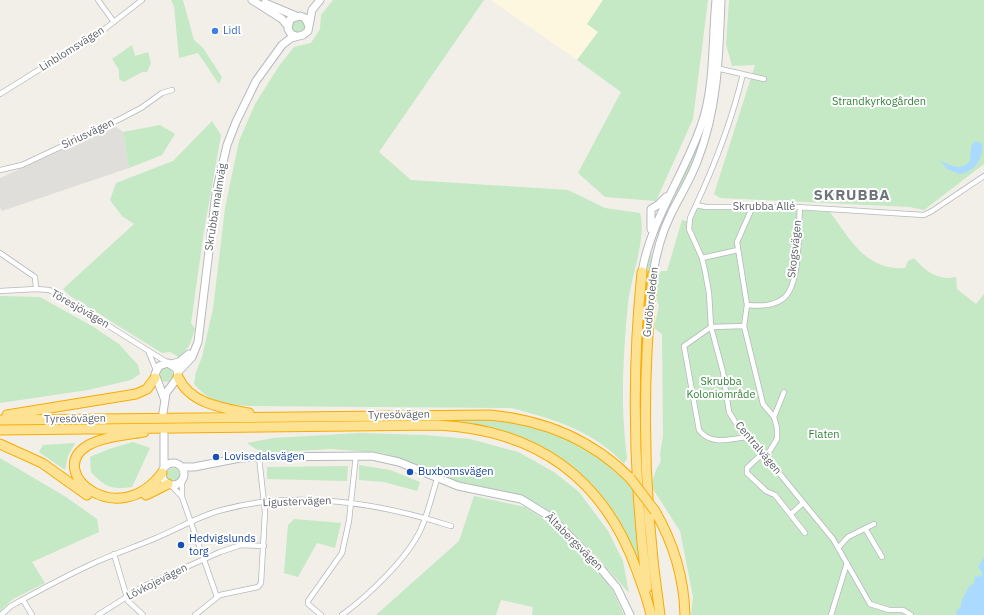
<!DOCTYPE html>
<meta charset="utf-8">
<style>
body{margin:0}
canvas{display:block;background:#f1efe8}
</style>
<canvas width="984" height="615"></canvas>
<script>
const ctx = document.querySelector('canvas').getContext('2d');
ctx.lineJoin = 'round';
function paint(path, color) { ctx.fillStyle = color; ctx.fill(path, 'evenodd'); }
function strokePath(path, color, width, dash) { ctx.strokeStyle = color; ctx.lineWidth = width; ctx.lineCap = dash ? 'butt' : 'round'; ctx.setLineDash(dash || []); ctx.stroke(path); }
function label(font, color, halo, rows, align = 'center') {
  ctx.font = font + ' "IBM Plex Sans",sans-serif'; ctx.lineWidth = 4; ctx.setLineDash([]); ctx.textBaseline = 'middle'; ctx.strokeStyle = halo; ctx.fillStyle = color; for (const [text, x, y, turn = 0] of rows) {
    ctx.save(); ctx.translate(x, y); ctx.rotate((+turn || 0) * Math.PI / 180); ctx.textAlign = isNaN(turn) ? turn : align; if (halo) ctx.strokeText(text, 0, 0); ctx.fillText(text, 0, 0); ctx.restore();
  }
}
paint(new Path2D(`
 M491 0H603L587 24 598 32 577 60Z`), '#fef7e0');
paint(new Path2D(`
 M115 126 123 132 129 168 2 211 0 208V178Z`), '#e0deda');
paint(new Path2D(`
 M171 0H183L194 40 203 48 222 77 219 84 198 53 179 58 174 6Z
 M333 0H484L379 152 411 180 568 190 605 208 640 213C647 236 631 278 628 303 623 354 620 407 627 458L624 464C594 431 554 419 511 408L247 406C224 403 210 403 194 384L196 372 202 357 213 309 225 208 239 141 255 104 279 66 294 47 311 43 320 29 321 15Z
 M603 0H708L693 119 656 201 605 197 578 173 621 92 577 60 598 32 587 24Z
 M729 0H984V164L924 210 910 207 720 198 714 194 755 65 732 66 726 44Z
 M291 26a7 7 0 1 1 14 0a7 7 0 1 1-14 0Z
 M132 45 135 56 148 52 151 63 147 72H142L124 82 119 79V70L112 59Z
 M212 121 221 135 204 231 191 323 195 329 190 344 180 358 170 352 162 353 70 296 63 289 134 224 122 216 110 200 116 183 173 161Z
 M706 124C697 153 688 190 665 212L667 203 692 158Z
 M160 125 175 134 162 155 129 168 123 132Z
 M753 208 830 212C850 239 866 271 905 268L908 261 914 258C925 271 938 281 956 277L957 289 976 304 984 294V615H691L693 597 680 531 651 486 656 470 661 461 660 454 663 436 662 334 654 328 659 306 655 295 657 276 661 271H667L682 220 692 222 696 209Z
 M652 248 641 375 643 485 640 482 638 375 645 276Z
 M0 296 40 297 92 326 119 344 138 365 140 374 131 380 88 390 0 403Z
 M159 375a7 7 0 1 1 14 0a7 7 0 1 1-14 0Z
 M442 418C489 419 538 420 579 444 599 456 615 472 632 487L640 569 617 518 602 499 538 446 509 433 480 425 454 422 169 424V421Z
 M360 433 424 435 470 439 518 452 554 472 579 492 608 531 623 561 629 593 598 558 543 507 525 498 448 479 426 469 383 453 331 449 262 453 247 443 273 438Z
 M133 442 150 448 132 487C112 490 105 487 91 472L90 457 109 449Z
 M75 443 68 456 65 470 39 452 43 445Z
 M0 458 66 497 97 519 99 532 32 562 45 583 13 599 0 611Z
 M359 465 390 470 420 482 417 491 384 482 359 480Z
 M348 466 347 481 267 479V467Z
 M166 475a7 7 0 1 1 14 0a7 7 0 1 1-14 0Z
 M474 496 525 507 547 521 602 577 613 591 624 615H532L533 607 501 600 496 615H376L459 541Z
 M294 519 341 523 335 548 317 543 298 577 284 573 288 525Z`), '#c5e8c5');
paint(new Path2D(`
 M975 141 982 144C984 159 973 173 959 174L947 169 941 161C952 166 961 171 970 161L971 146Z
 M984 557V615H957L956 612 961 606V602L970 585 974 584 975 576 979 577 982 575V572L978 567Z`), '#aadaff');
const street = new Path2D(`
 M98 0 114 22
 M716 68 764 79
 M743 74C732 120 716 162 696 205L706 207H797L924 215 932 211 984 176
 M0 94 106 28 142 0
 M0 170 22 165 120 119 141 108 162 93 172 90
 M696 205 690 218 689 229 702 258 705 271 709 293 711 327 723 372 729 412 739 428 766 457 833 539 870 604 889 610H903L911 615
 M753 206 737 242 747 305 744 326 763 404 774 417
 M0 253 35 277 36 289 49 290 61 296 168 363
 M702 258 738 250
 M0 291 36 289
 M747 305C760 306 774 307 785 297 801 281 798 229 800 207
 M744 326 711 327 684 346 699 430C711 446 730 439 747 437
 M149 353 156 370
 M763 453 747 468V473L766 491 775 495 805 533
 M766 457 777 439V428L774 417 784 392
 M182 482V497L217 597
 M171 485 182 497
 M791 514 803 503
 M866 530 882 557
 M838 548 848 537 874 524
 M114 554 128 601 143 615
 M23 600 32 615
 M1 615 11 606C38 591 66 576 94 563 114 554 135 547 156 538 178 529 198 516 222 510 297 489 379 503 451 526
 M98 615 144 586 220 552 241 545 264 546
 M195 615 220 595 258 587 261 583 265 512 259 457
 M321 615 308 604V601L342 553 349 521 356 455
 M342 615C369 595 407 559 421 529 428 513 432 495 437 479
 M831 615 847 563`);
const secondary = new Path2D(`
 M252 0 282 19 287 25
 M265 3 296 16
 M296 36 291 34 288 29 290 19 300 16 305 18 308 24
 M651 229V209L658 205 666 197
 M642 272C651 219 685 174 702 123 715 84 712 40 716 0
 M653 274C656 254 661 235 670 216 679 197 691 179 698 159 718 108 719 54 721 0
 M171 364 179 362 189 354
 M178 372 192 357 198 342 216 193 227 145 236 122 256 81 282 45 291 38 303 35 308 31 312 10 320 0
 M163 413 166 393 178 377 177 369 168 363 159 366 155 374 164 398
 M164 434V466
 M162 474a11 11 0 1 1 22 0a11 11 0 1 1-22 0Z
 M182 467H194L240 458 259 457 372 456 399 462 458 486 521 499 552 518 602 570 617 588 630 615`);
const highway = new Path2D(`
 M642 272C631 377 634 484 647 588
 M653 274C641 388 643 501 660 615
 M178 377C190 404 223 408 249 413
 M7 415 136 394 147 389 155 378
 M0 420 490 415C545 420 591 439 630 478
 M0 430 438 425C536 430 604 478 637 571 642 586 648 600 651 615
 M144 432C126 435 102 437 87 446 45 472 118 532 162 473
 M0 444 42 463 87 495
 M146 495 168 484
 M655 511C674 544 684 577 685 615`);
strokePath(street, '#b5b8bc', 6);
strokePath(secondary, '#b6babf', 9);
strokePath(highway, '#f9ab00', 11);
strokePath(street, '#fff', 4.5);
strokePath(secondary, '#fff', 7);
strokePath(highway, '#fde293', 9);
const highwayBridge = new Path2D(`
 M630 478 655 511`);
strokePath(highwayBridge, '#f9ab00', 11, []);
strokePath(highwayBridge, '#fde293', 9);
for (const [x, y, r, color] of [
 [215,31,4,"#3f7fe0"],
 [216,457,4,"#1a4fb4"],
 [410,472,4,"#1a4fb4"],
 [181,545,4,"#1a4fb4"]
]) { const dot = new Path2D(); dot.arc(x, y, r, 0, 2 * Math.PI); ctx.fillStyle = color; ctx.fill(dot); strokePath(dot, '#fff', 1.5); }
label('11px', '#366cbe', '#fff', [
 ["Lidl",223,31]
], 'left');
label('11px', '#5f6368', '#fff', [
 ["Linblomsvägen",72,49,-32],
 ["Siriusvägen",88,134,-25],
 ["Skrubba malmväg",216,207,-81],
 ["Skrubba Allé",764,207],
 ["Skogsvägen",795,249,-84],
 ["Gudöbroleden",651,302,-84],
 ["Töresjövägen",80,309,30],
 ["Tyresövägen",399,415,-1],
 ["Tyresövägen",75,419,-1],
 ["Centralvägen",758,448,50],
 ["Ligustervägen",297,502,-2],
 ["Ältabergsvägen",574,542,45],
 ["Lövkojevägen",157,582,-27]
]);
label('11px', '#348238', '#fff', [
 ["Strandkyrkogården",879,102],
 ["Skrubba",721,382],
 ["Koloniområde",721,395],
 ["Flaten",824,435]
]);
label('11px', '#164399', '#fff', [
 ["Lovisedalsvägen",224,457],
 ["Buxbomsvägen",418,472],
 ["Hedvigslunds",189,539],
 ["torg",189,552]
], 'left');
ctx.letterSpacing = '1px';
label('bold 15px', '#70757a', '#fff', [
 ["SKRUBBA",852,196]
]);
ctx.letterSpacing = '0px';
</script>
